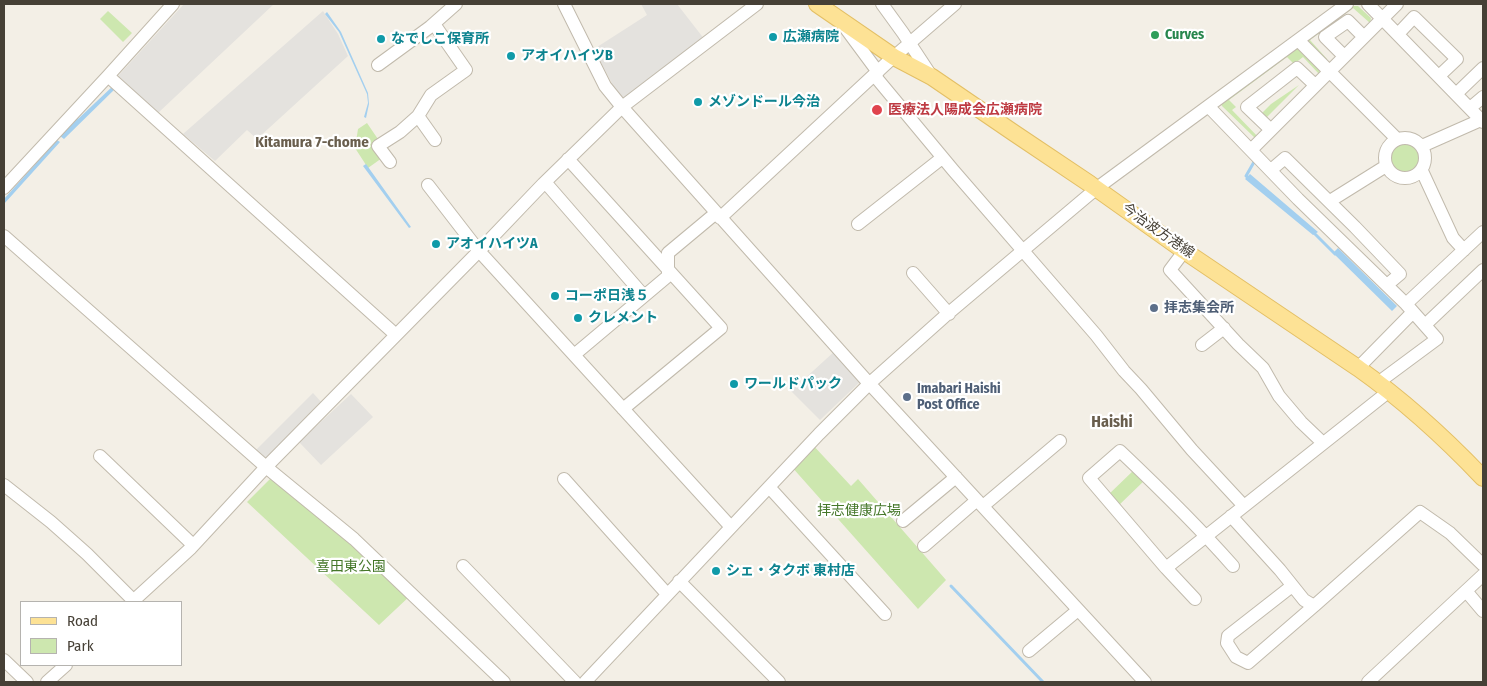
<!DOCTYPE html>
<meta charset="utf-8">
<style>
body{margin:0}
#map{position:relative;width:1487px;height:686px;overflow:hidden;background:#f3efe6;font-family:"Fira Sans Condensed",sans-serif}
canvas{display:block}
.frame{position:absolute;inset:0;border:5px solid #464036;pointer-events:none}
.legend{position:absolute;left:20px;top:601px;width:162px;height:65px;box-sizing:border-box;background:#fff;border:1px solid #b5b3af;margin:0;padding:6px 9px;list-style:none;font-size:15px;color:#464036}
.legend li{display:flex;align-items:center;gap:10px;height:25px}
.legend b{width:25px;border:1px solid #b5b3af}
</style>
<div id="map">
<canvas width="1487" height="686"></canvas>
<div class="frame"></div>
<ul class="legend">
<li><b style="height:6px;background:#fde295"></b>Road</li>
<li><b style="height:14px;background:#cde7af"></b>Park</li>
</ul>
</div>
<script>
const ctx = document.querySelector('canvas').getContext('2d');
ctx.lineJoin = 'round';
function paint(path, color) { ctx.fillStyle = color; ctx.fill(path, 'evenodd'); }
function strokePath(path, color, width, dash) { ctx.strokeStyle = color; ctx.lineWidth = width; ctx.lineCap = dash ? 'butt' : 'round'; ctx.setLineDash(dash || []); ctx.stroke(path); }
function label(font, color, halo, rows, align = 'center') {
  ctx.font = font + ' "Fira Sans Condensed","Noto Sans JP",sans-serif'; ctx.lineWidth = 4.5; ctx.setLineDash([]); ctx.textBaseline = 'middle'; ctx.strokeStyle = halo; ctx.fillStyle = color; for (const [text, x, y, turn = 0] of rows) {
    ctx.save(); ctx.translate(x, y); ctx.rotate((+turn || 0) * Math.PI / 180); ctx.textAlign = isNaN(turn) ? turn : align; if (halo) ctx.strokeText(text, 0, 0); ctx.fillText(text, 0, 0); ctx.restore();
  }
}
paint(new Path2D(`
 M1351 6H1358L1371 18 1370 23 1353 8 1310 40 1327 59 1325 61 1306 42Z
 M108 11 132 33 123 42 100 19Z
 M1296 47H1299L1320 70 1319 74 1303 57 1294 64 1287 57 1229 100 1236 107 1232 110 1260 139 1257 140 1222 106 1220 102Z
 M1299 85 1265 119 1261 114 1271 104Z
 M367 123 382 145V158L368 168 355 148 358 129Z
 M1385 158a20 20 0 1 1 40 0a20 20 0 1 1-40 0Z
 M811 443 851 486 858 479 946 580 918 609 791 466Z
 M1135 469 1145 480 1117 507 1107 496Z
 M271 478 412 594 379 625 247 502Z`), '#cde7af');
paint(new Path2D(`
 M184 4H274L158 113 118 76Z
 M641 4H677L705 40 623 101 616 91 594 49 647 15Z
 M323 11 338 34 348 56 257 139 247 130 215 161 183 134Z
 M836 350 863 379 820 420 791 391Z
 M313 393 323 404 268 461 256 450Z
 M351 394 373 417 321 465 299 442Z`), '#e4e2de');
paint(new Path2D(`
 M327 12 341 32 368 93 369 104 366 118 364 117 368 103 367 94 339 32 325 14Z
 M114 85 116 88 64 139 60 136Z
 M57 140 60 142 4 204V199Z
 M366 164 411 227 409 228 363 166Z
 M1250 174 1318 232 1313 235 1245 179Z
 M1338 248 1397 306 1392 311 1333 253Z`), '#a3cfef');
strokePath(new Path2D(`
 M67 130 77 118
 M1249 178 1246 176 1254 162
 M1313 232 1335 254
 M951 586 1043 682`), '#a3cfef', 3);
const minor = new Path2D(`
 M564 4 605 86 622 107 866 380 1145 682
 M882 4 903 33 932 77
 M1368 4 1483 122
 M841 22 878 72
 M1398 34 1414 17 1457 59 1439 76
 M1298 40 1397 139
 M1344 56 1325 37 1348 21 1364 37
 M378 65 430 27 456 4
 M874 75 953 170 1096 335 1124 371 1141 389 1192 450 1244 506
 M108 76 396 335
 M1456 94 1483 68
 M1209 107 1298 199 1406 304 1483 232
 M1470 108 1483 97
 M418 116 435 140
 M1271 130 1247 107 1297 68 1315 85
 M1385 158a20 20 0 1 1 40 0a20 20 0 1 1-40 0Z
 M1422 146 1483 119
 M1251 150 1397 4
 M568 159 721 328 623 409
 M390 162 378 146 400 132 418 116 431 95 466 70 434 24
 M1271 170 1285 158 1355 227 1400 274 1387 285
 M1422 171 1453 238 1464 250
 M545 182 644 296
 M428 185 479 251 731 527
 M4 188 108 76 173 4
 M1330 201 1386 166
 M720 218 889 61 955 4
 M858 224 942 158
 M4 236 266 467 354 539 504 682
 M1185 250 1170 270 1238 344 1263 368 1279 396 1301 422 1323 443
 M913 273 949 314
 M1425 325 1483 270
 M1202 345 1224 328
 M574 355 668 276V253L716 213
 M1358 368 1413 312
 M1379 382 1437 339 1406 304
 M100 456 193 545
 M564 479 667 594
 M4 485 51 522 87 554 134 601
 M769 487 885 614
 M983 506 1060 441
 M1231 516 1280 570 1304 600 1314 606 1420 512 1450 533 1483 565
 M903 521 956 477
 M924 546 977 500
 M463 566 575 682
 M1233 566C1197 525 1159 488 1120 451L1089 478 1166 568 1383 396 1389 391
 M1166 568 1195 599
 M679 581 779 682
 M1292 586 1228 636 1227 643 1236 657 1248 663 1314 606
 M1466 591 1483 611
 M132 602 191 548 266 467 479 251 543 184 622 107 757 4
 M1029 651 1078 610
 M4 660 27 682
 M47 682 66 665
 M585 682 819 434 870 383 944 317 1097 188 1347 4
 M1368 682 1483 575`);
const major = new Path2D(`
 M817 4 894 57 932 77 1014 133 1090 184 1180 248 1358 368C1403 400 1445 438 1483 478`);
strokePath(minor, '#c1baac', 14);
strokePath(major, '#e3bf65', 18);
strokePath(minor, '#fff', 12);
strokePath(major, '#fde295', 16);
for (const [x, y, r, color] of [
 [1155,35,5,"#2e9e5b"],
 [773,37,5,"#0f9aa8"],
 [381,39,5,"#0f9aa8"],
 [511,56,5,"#0f9aa8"],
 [698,102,5,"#0f9aa8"],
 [877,110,6,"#e0444e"],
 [436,244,5,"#0f9aa8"],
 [555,296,5,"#0f9aa8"],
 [1154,308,5,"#5c6f8a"],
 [578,318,5,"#0f9aa8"],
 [734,384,5,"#0f9aa8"],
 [907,397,5,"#5c6f8a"],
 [716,571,5,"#0f9aa8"]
]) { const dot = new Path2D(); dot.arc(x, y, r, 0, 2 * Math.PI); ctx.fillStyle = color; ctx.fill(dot); strokePath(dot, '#fff', 2); }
label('bold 14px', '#27864d', '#fff', [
 ["Curves",1165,35]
], 'left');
label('bold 14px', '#0d838f', '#fff', [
 ["広瀬病院",783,37],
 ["なでしこ保育所",391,39],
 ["アオイハイツB",521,56],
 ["メゾンドール今治",708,102],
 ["アオイハイツA",446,244],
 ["コーポ日浅５",565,296],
 ["クレメント",588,318],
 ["ワールドパック",744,384],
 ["シェ・タクボ 東村店",726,571]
], 'left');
label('bold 14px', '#be3a42', '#fff', [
 ["医療法人陽成会広瀬病院",888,110]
], 'left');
label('14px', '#464036', '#fff', [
 ["今治波方港線",1158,231,35]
]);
label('bold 14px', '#4e5e75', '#fff', [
 ["拝志集会所",1164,308],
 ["Imabari Haishi",917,389],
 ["Post Office",917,405]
], 'left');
label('14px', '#457729', '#fff', [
 ["拝志健康広場",859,511],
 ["喜田東公園",351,567]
]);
label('bold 15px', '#695e4d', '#fff', [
 ["Kitamura 7-chome",312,143]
]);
label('bold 16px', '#695e4d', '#fff', [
 ["Haishi",1112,423]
]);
</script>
